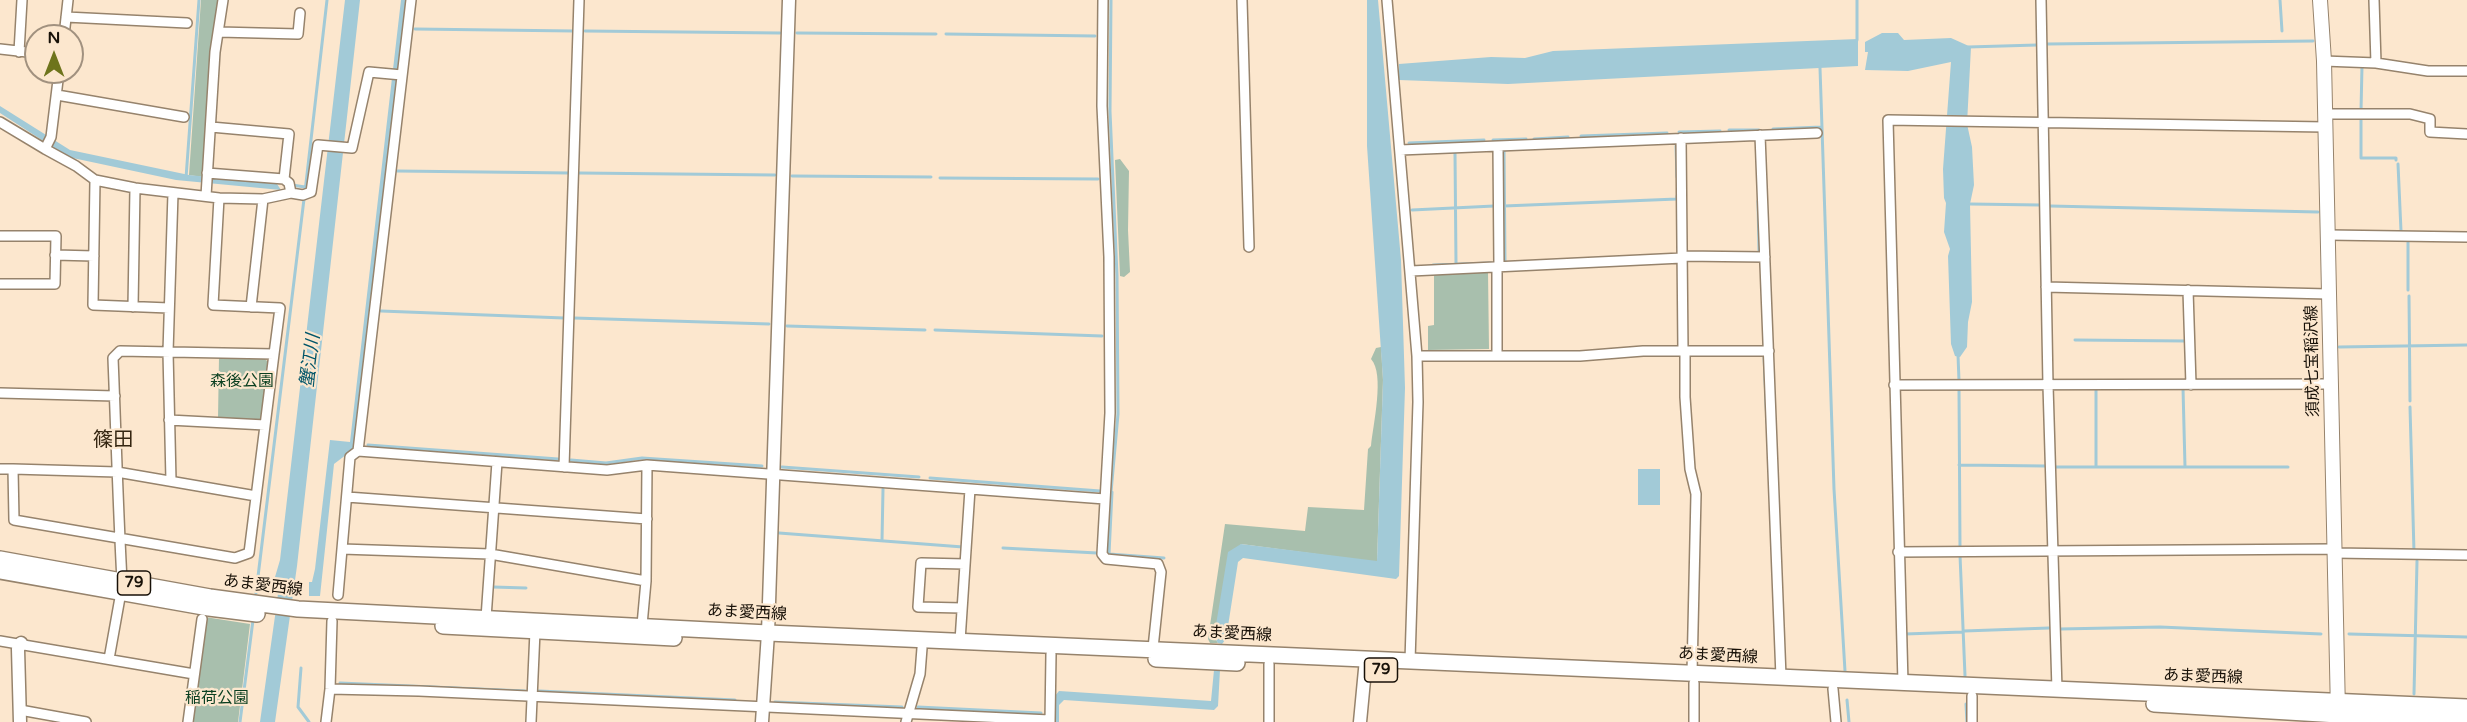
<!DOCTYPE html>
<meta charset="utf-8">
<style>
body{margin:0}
#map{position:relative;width:2467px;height:722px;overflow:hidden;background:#fce7ce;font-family:"Varela Round",sans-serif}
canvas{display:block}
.north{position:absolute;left:24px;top:24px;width:60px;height:60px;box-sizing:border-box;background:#fce7ce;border:2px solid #a1917f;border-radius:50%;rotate:0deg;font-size:16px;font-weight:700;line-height:24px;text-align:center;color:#181108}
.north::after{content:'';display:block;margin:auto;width:21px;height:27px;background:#6e741c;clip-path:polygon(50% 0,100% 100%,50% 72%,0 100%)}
</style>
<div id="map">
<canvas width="2467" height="722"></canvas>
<div class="north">N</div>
</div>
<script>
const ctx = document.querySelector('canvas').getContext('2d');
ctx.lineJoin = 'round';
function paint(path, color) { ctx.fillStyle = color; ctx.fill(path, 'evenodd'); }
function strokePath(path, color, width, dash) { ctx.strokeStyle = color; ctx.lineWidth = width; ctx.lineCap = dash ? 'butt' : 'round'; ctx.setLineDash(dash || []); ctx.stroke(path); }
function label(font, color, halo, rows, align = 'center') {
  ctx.font = font + ' "Varela Round","Noto Sans JP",sans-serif'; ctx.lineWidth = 4.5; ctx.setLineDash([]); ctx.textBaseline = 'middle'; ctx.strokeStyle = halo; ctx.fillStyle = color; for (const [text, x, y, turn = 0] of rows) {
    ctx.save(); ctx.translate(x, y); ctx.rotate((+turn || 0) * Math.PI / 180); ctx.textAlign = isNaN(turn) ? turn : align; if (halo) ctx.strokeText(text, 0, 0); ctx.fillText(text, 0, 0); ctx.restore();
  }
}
paint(new Path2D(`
 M201 0H219L212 52 203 177 189 175Z
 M1120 159 1129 171 1128 230 1130 272 1124 277 1120 276 1115 160Z
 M1488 272 1489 349 1428 350V326L1434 325V274Z
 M1381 347 1383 380 1377 562 1241 544 1214 637 1218 643H1210L1208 639 1225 524 1305 531 1308 507 1364 510 1368 449 1371 446C1373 425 1385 374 1371 359L1376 348Z
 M219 357 264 358 268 362 262 418 259 420 218 418Z
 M205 617 250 624 238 722H191Z`), '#a8bfad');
paint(new Path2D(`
 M345 0H360L297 566 275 722H260L277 602 279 584 275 577 280 560Z
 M401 0H406L355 448 334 464 320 596H309V582H312L315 569 330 440 350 442Z
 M1367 0H1378L1401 260 1405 388 1399 576 1396 579 1243 558 1238 562 1226 639 1222 644 1218 643 1214 637 1228 552 1241 544 1377 561 1383 380 1367 146Z
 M1882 33H1898L1904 40 1951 38 1971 47 1967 124 1972 147 1974 185 1970 204 1972 302 1968 322 1967 347 1960 357 1955 356 1951 344 1948 256 1950 249 1944 232 1946 203 1944 198 1943 169 1951 62 1908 71 1865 70 1868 52H1865V42Z
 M1858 39V66L1508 84 1399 80V64L1491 57 1525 58 1553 51Z
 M0 106 70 150 189 175 277 184 281 190 176 180 68 157 0 113Z
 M1638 469H1660V505H1638Z
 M1214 670H1220L1218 706 1214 710 1064 700 1059 705V722H1053L1054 697 1059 691 1211 701Z`), '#a2cad7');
strokePath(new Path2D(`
 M1857 0V40
 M2280 0 2282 31
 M415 29 574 31
 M585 31 780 33
 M797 33 936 34
 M946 34 1095 36
 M2047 44 2313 41
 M1968 47 2037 45
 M1820 68 1834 489 1845 671
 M2361 111 2362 66
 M2361 117V158H2396V160
 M1773 129 1822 127
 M1729 130H1759
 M1679 132 1720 131
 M1581 136 1667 133
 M1534 139 1568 137
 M1493 140 1526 139
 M1409 143 1484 140
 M1676 146 1677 177
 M1504 151 1505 262
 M1455 153 1456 264
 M2398 164 2401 231
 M397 171 569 173
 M579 173 775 175
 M792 176 931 177
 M186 178 199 0
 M940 178 1098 179
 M292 185 305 187
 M305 192 327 0
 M1758 201 1759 251
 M1970 204 2040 205
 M1504 206 1677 199V196
 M2050 206 2318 212
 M1412 210 1494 206
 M2408 241V290
 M1433 265 1491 263
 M2409 296 2410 401
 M381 311 564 318
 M574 318 769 324
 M787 326 925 330
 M935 330 1102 336
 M2075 340 2186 341
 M2339 347 2467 345
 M1958 355 1959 381
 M1764 356 1767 423
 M2183 388 2185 467
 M1959 389 1960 548
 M2096 389V467
 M2410 407 2414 552
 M368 445 558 459
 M571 460 606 463 642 458 762 466
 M1959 465 2045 466
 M782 467 919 477
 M2056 467H2288
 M930 478 1100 491
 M1111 492 1118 414 1117 276 1110 111 1111 0
 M1112 492 1109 554 1164 558
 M779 533 963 547
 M882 541 883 489
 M1003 548 1097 553
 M1960 555 1965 676
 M493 587 526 588
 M256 593 304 199
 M2060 629 2160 627 2321 634
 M1964 631 2049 628
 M1905 634 1963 632
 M2349 634 2467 637
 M301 668 298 707 309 722
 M340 683 525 691
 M539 691 735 700
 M2414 694 2417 561
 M1847 700 1849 722
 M775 702 902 707
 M1966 704 1967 722
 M918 707 1041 713
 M240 722 253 620`), '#a2cad7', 3);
const minor = new Path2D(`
 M1103 0 1102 106 1109 257 1110 413 1102 554 1106 559 1158 564 1161 572 1153 648
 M1242 0 1249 247
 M1387 0 1417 356 1418 402 1410 661
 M2041 0 2048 385 2057 690
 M2374 0 2376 63 2428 71H2467
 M66 17 187 23
 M219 32 298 34 300 13
 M64 36 68 0
 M0 49 36 53
 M19 52 22 0
 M2324 61 2376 63
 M57 95 184 117
 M2325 114H2410L2430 119V132L2467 134
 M0 122 45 149 51 137 59 72
 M211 127 289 134 284 179 289 183 291 193
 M1760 135 1781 677
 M1681 138 1683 351
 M1498 146 1499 267
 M45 149 76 166 95 180 135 188 219 198 213 305 280 308 274 354
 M1400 150 1817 133
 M207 173 284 179
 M95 180 93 305 169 308
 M206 196 215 52 223 0
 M219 198 263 199 251 307
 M263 199 291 193 303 195 311 192 318 145 352 148 369 72 402 75
 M2328 235 2467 237
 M0 236H56L55 284H0
 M55 255 94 256
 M1682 256 1765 257
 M1497 267V354
 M1411 271 1682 258
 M2046 287 2328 294
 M2188 290 2191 385
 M133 307 135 188
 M1685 351V397L1690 469 1696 494 1692 673
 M1417 356H1580L1643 351H1769
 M1894 385 2331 384
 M0 393 115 396
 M169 420 265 425
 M358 451 411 0
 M564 467 579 0
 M0 469H13
 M171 481 168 352 173 193
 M347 497 647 519
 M342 549 490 554 646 581
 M1898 552 2333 549
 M2334 553 2467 555
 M122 581C118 507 116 432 113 358L120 351 274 354 249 553 235 558 14 520 13 469 117 472 256 496
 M338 595 350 457 358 451 607 470 647 465 1105 499
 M962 608 918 607 921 563 965 564
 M486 618 497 462
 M642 625 646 581 647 465
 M0 641 194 674
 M960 641 970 489
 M109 659 121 592
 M1694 683V722
 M1903 683 1888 120 2325 127
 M330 689 419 691 1050 720
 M1833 689 1836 722
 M1972 696V722
 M20 710 86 722
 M188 722 202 619
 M326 722 330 689 332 621
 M531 722 535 631
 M906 722 920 674 922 648
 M1050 722 1051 654
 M1269 722V664`);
const tertiary = new Path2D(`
 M20 722 18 649 21 643
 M762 722 768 633 789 0
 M1360 722 1366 659`);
const secondary = new Path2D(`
 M2320 0 2324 61 2338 712`);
const primary = new Path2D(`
 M0 559 210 597 298 609 768 633 2467 707
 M0 571 209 608 257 614
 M443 626 674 638
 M1156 659 1237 663
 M2154 704 2338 715 2467 719`);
strokePath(minor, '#96836c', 12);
strokePath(tertiary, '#96836c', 15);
strokePath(secondary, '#96836c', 16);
strokePath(primary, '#96836c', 18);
strokePath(minor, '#fff', 9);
strokePath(tertiary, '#fff', 12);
strokePath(secondary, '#fff', 14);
strokePath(primary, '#fff', 15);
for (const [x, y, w] of [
 [134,583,33],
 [1381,670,33]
]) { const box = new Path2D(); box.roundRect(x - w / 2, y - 12, w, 24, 4.5); ctx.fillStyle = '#fce7ce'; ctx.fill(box); strokePath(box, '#181108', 1.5); }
label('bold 15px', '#181108', null, [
 ["79",134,583],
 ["79",1381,670]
]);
label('16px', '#181108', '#fce7ce', [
 ["須成七宝稲沢線",2313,361,-91],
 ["あま愛西線",263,586,7],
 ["あま愛西線",747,613,3],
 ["あま愛西線",1232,634,3],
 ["あま愛西線",1718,656,3],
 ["あま愛西線",2203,677,2]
]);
label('16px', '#0a3f20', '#fce7ce', [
 ["森後公園",242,382],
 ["稲荷公園",217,699]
]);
label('italic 18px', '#02566a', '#fce7ce', [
 ["蟹江川",311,361,-83]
]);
label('20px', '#352611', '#fce7ce', [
 ["篠田",113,441]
]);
</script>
